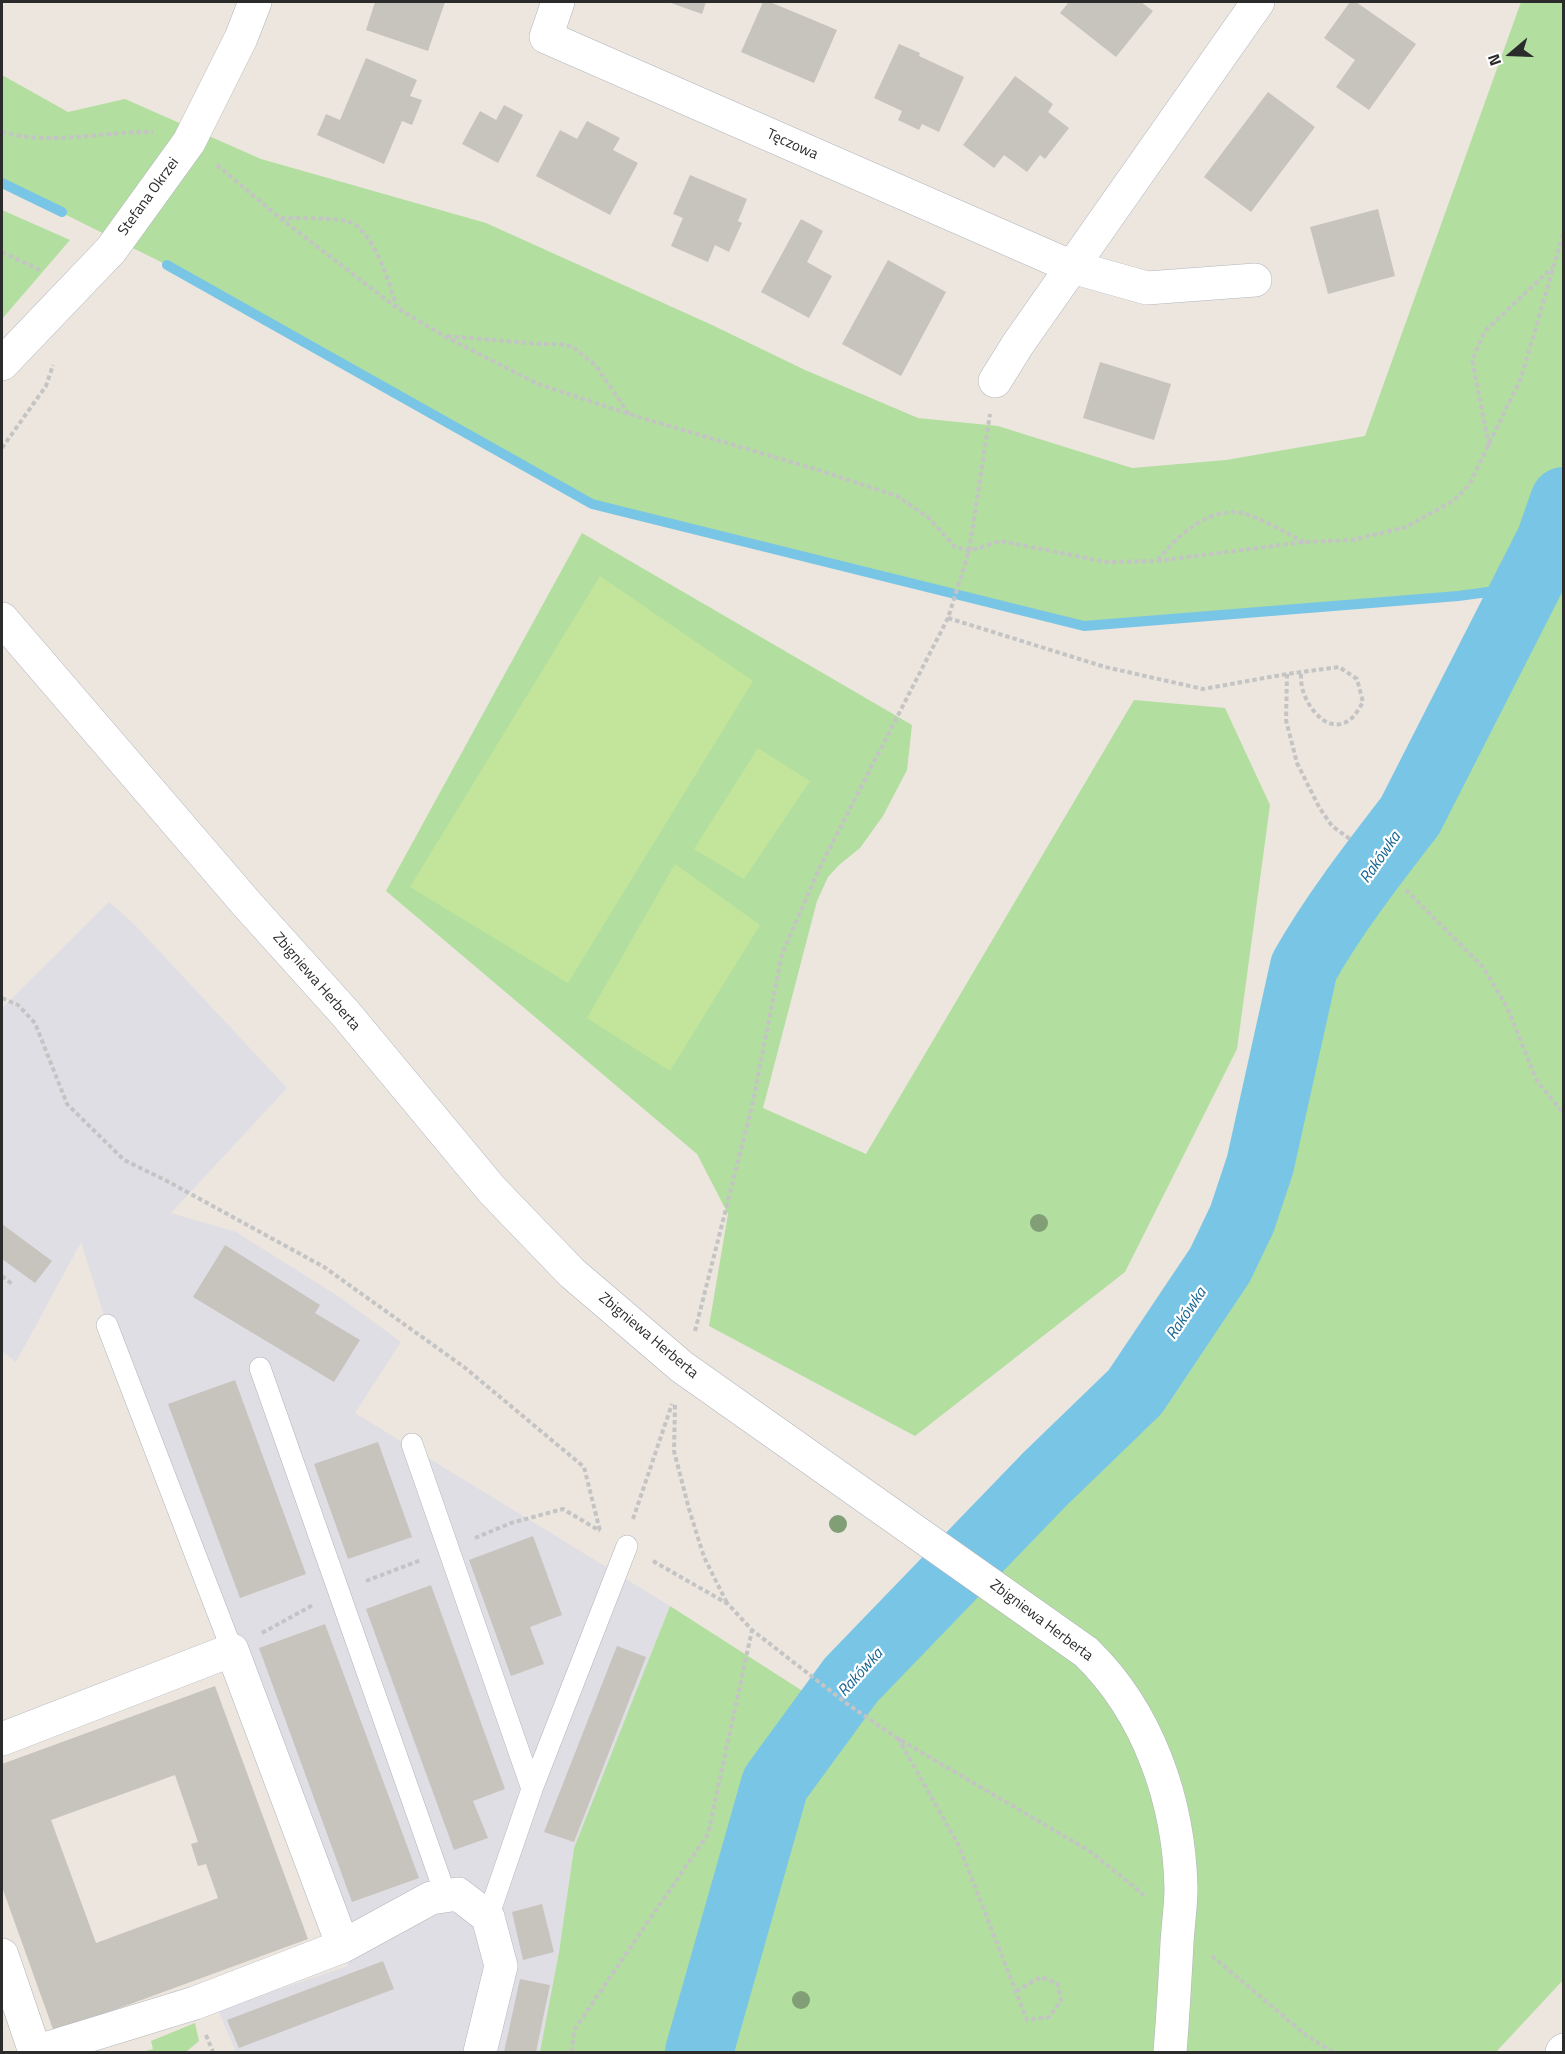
<!DOCTYPE html>
<meta charset="utf-8">
<style>
body{margin:0}
#map{position:relative;width:1565px;height:2054px;overflow:hidden;background:#ece6de;font-family:"Titillium Web",sans-serif}
canvas{display:block}
.frame{position:absolute;inset:0;border:3px solid #2b2b2b;pointer-events:none}
.north{position:absolute;left:1481px;top:24px;width:60px;height:60px;-webkit-text-stroke:4px #fff;paint-order:stroke;rotate:251deg;font-size:16px;font-weight:700;line-height:24px;text-align:center;color:#2b2b2b}
.north::after{content:'';display:block;margin:auto;width:21px;height:27px;background:#2b2b2b;clip-path:polygon(50% 0,100% 100%,50% 72%,0 100%)}
</style>
<div id="map">
<canvas width="1565" height="2054"></canvas>
<div class="frame"></div>
<div class="north">N</div>
</div>
<script>
const ctx = document.querySelector('canvas').getContext('2d');
ctx.lineJoin = 'round';
function paint(path, color) { ctx.fillStyle = color; ctx.fill(path, 'evenodd'); }
function strokePath(path, color, width, dash) { ctx.strokeStyle = color; ctx.lineWidth = width; ctx.lineCap = dash ? 'butt' : 'round'; ctx.setLineDash(dash || []); ctx.stroke(path); }
function label(font, color, halo, rows, align = 'center') {
  ctx.font = font + ' "Titillium Web",sans-serif'; ctx.lineWidth = 4.5; ctx.setLineDash([]); ctx.textBaseline = 'middle'; ctx.strokeStyle = halo; ctx.fillStyle = color; for (const [text, x, y, turn = 0] of rows) {
    ctx.save(); ctx.translate(x, y); ctx.rotate((+turn || 0) * Math.PI / 180); ctx.textAlign = isNaN(turn) ? turn : align; if (halo) ctx.strokeText(text, 0, 0); ctx.fillText(text, 0, 0); ctx.restore();
  }
}
paint(new Path2D(`
 M109 902 135 925 287 1088 171 1213 236 1232 341 1298 401 1342 355 1413 670 1606 574 1848 559 1952 540 2052H236L218 2010 348 1966 343 1946 107 1325 81 1242 16 1362 2 1351V1008Z`), '#e0dee5');
paint(new Path2D(`
 M1521 2H1563L1564 1979 1496 2052H540L559 1952 574 1848 670 1606 829 1708 851 1680 1045 1479 1135 1392 1220 1265 1242 1219 1260 1165 1304 967 1315 947 1382 853 1410 816 1525 587 1458 596 1084 626 592 504 167 265 2 183V75L68 112 125 99 261 159 486 223 712 325 805 370 918 418 998 426 1132 468 1226 460 1365 436Z
 M2 210 70 240 2 319Z
 M582 533 912 725 907 770 883 816 860 848 839 865 828 877 817 901 763 1108 866 1154 1134 700 1225 708 1270 805 1237 1049 1125 1272 915 1436 709 1326 728 1214 697 1154 386 891Z
 M195 2023 199 2041 186 2052H142L153 2049 151 2041Z`), '#b2de9f');
paint(new Path2D(`
 M600 576 753 681 568 983 410 887Z
 M758 748 810 781 744 879 694 849Z
 M675 864 760 925 670 1071 587 1018Z`), '#c3e59b');
strokePath(new Path2D(`
 M2 183 62 212
 M167 265 592 504 1084 626 1458 596 1526 587`), '#79c5e6', 10);
strokePath(new Path2D(`
 M699 2052 775 1784 851 1680 1045 1479 1135 1392 1220 1265 1242 1219 1260 1165 1304 967C1334 914 1373 864 1410 816L1550 541 1564 501`), '#79c5e6', 68);
paint(new Path2D(`
 M375 2H445L428 51 366 30Z
 M668 2H706L702 14Z
 M763 2H770L837 30 814 83 741 52Z
 M1069 2H1141L1153 11 1116 57 1060 13Z
 M1350 2H1356L1416 44 1369 110 1336 87 1355 60 1324 38Z
 M899 44 920 53 919 56 964 77 939 132 922 124 919 130 898 120 902 111 874 98Z
 M366 58 417 80 410 96 422 100 412 125 402 121 384 164 317 135 326 114 340 120Z
 M1015 76 1053 104 1048 112 1069 128 1045 159 1040 155 1027 172 1004 155 994 168 963 145Z
 M1268 92 1315 127 1251 212 1204 177Z
 M504 105 523 115 498 163 462 144 480 111 496 120Z
 M587 121 620 138 613 150 638 163 610 215 536 176 560 130 577 139Z
 M690 175 747 199 738 221 742 223 729 252 715 245 708 262 671 246 683 218 673 214Z
 M1378 209 1395 276 1328 294 1310 227Z
 M801 219 823 231 807 262 832 276 809 318 761 292Z
 M888 260 946 292 901 376 842 344Z
 M1100 362 1171 384 1154 440 1083 418Z
 M2 1224 52 1261 35 1283 2 1259Z
 M225 1245 320 1305 315 1313 360 1340 334 1382 193 1297Z
 M235 1380 306 1574 240 1598 168 1404Z
 M378 1442 412 1537 348 1559 314 1464Z
 M533 1536 562 1615 530 1627 544 1664 511 1676 469 1560Z
 M431 1585 505 1789 473 1801 488 1838 454 1850 366 1609Z
 M325 1624 419 1878 352 1902 259 1648Z
 M617 1646 646 1657 574 1842 544 1832Z
 M215 1686 308 1939 54 2032 2 1887V1764ZM175 1775 198 1842 191 1844 198 1866 206 1864 218 1898 96 1943 51 1820Z
 M542 1904 554 1952 523 1960 512 1912Z
 M383 1961 394 1989 239 2048 227 2020Z
 M520 1979 550 1985 536 2052H504Z`), '#c7c3bd');
const service = new Path2D(`
 M107 1325 232 1650
 M260 1368 446 1896
 M412 1444 532 1789
 M488 1917 532 1789 627 1546`);
const minor = new Path2D(`
 M558 2 546 37 1072 267 1147 288 1255 280
 M995 381 1018 344 1258 2
 M2 619 246 903 345 1013 492 1190 572 1273 682 1367 1086 1652C1149 1713 1179 1802 1181 1888 1181 1906 1178 1925 1177 1943 1175 1979 1173 2016 1170 2052
 M2 1739 232 1650 343 1946
 M2 1955 35 2052 195 2003 343 1946 431 1898 458 1894 488 1917 501 1966 480 2052
 M1562 2052 1564 2050`);
const tertiary = new Path2D(`
 M2 364 111 250 189 142 241 38 255 2`);
strokePath(service, '#b1b4bd', 22);
strokePath(minor, '#b1b4bd', 34);
strokePath(tertiary, '#b1b4bd', 34);
strokePath(new Path2D(`
 M2 132C50 146 103 131 153 132
 M217 165 280 218 397 308 444 336 538 384 629 414 818 470 897 496 929 518 954 546 969 551 1001 541 1106 562 1157 561 1304 542 1352 540 1406 527 1453 501 1469 485 1521 378 1564 231
 M281 218C302 219 326 217 346 221 373 226 389 284 397 307
 M2 252 42 271
 M447 336 540 344H559L573 347 596 366 629 414
 M1489 446 1472 360 1485 331 1552 268
 M2 448 46 386 53 365
 M1158 560C1176 537 1203 512 1235 512 1251 512 1288 534 1304 542
 M948 618 1105 667 1203 689 1287 674 1339 667 1357 679 1363 702C1360 707 1356 714 1352 718 1330 737 1309 710 1303 691 1301 685 1301 678 1301 671
 M1287 674 1286 720 1297 763 1319 807 1332 826 1350 839
 M1406 890 1483 967 1507 1007 1537 1081 1564 1114
 M2 998 18 1005 35 1023 67 1104 124 1160 167 1181 324 1267 464 1367 584 1467 600 1531
 M2 1276 12 1284
 M695 1331 752 1106 782 954 820 867 948 618 969 551 990 414
 M675 1405 674 1451 689 1509 704 1557 727 1603
 M633 1519 672 1404
 M475 1538 511 1523 563 1509 600 1531
 M653 1561 728 1604 752 1630 846 1703 897 1738 1091 1852 1144 1895
 M366 1581 421 1560
 M262 1633 313 1605
 M898 1738 959 1846 1027 2020 1049 2017 1061 2001 1057 1983 1041 1977 1016 1991
 M1212 1956 1307 2036 1333 2052
 M206 2035 213 2052
 M572 2052 574 2030 708 1834 752 1630`), '#c4c4c4', 4, [4.5, 3]);
strokePath(service, '#fff', 21);
strokePath(minor, '#fff', 33);
strokePath(tertiary, '#fff', 33);
ctx.fillStyle = '#829e76';
for (const [x, y] of [
 [1039,1223],
 [838,1524],
 [801,2000]
]) { ctx.beginPath(); ctx.arc(x, y, 9, 0, 2 * Math.PI); ctx.fill(); }
label('15px', '#2b2b2b', '#fff', [
 ["Tęczowa",792,145,24],
 ["Stefana Okrzei",149,197,-54],
 ["Zbigniewa Herberta",316,982,49],
 ["Zbigniewa Herberta",648,1336,40],
 ["Zbigniewa Herberta",1041,1621,37]
]);
label('italic 16px', '#176493', '#fff', [
 ["Rakówka",1381,858,-55],
 ["Rakówka",1187,1314,-56],
 ["Rakówka",861,1673,-48]
]);
</script>
